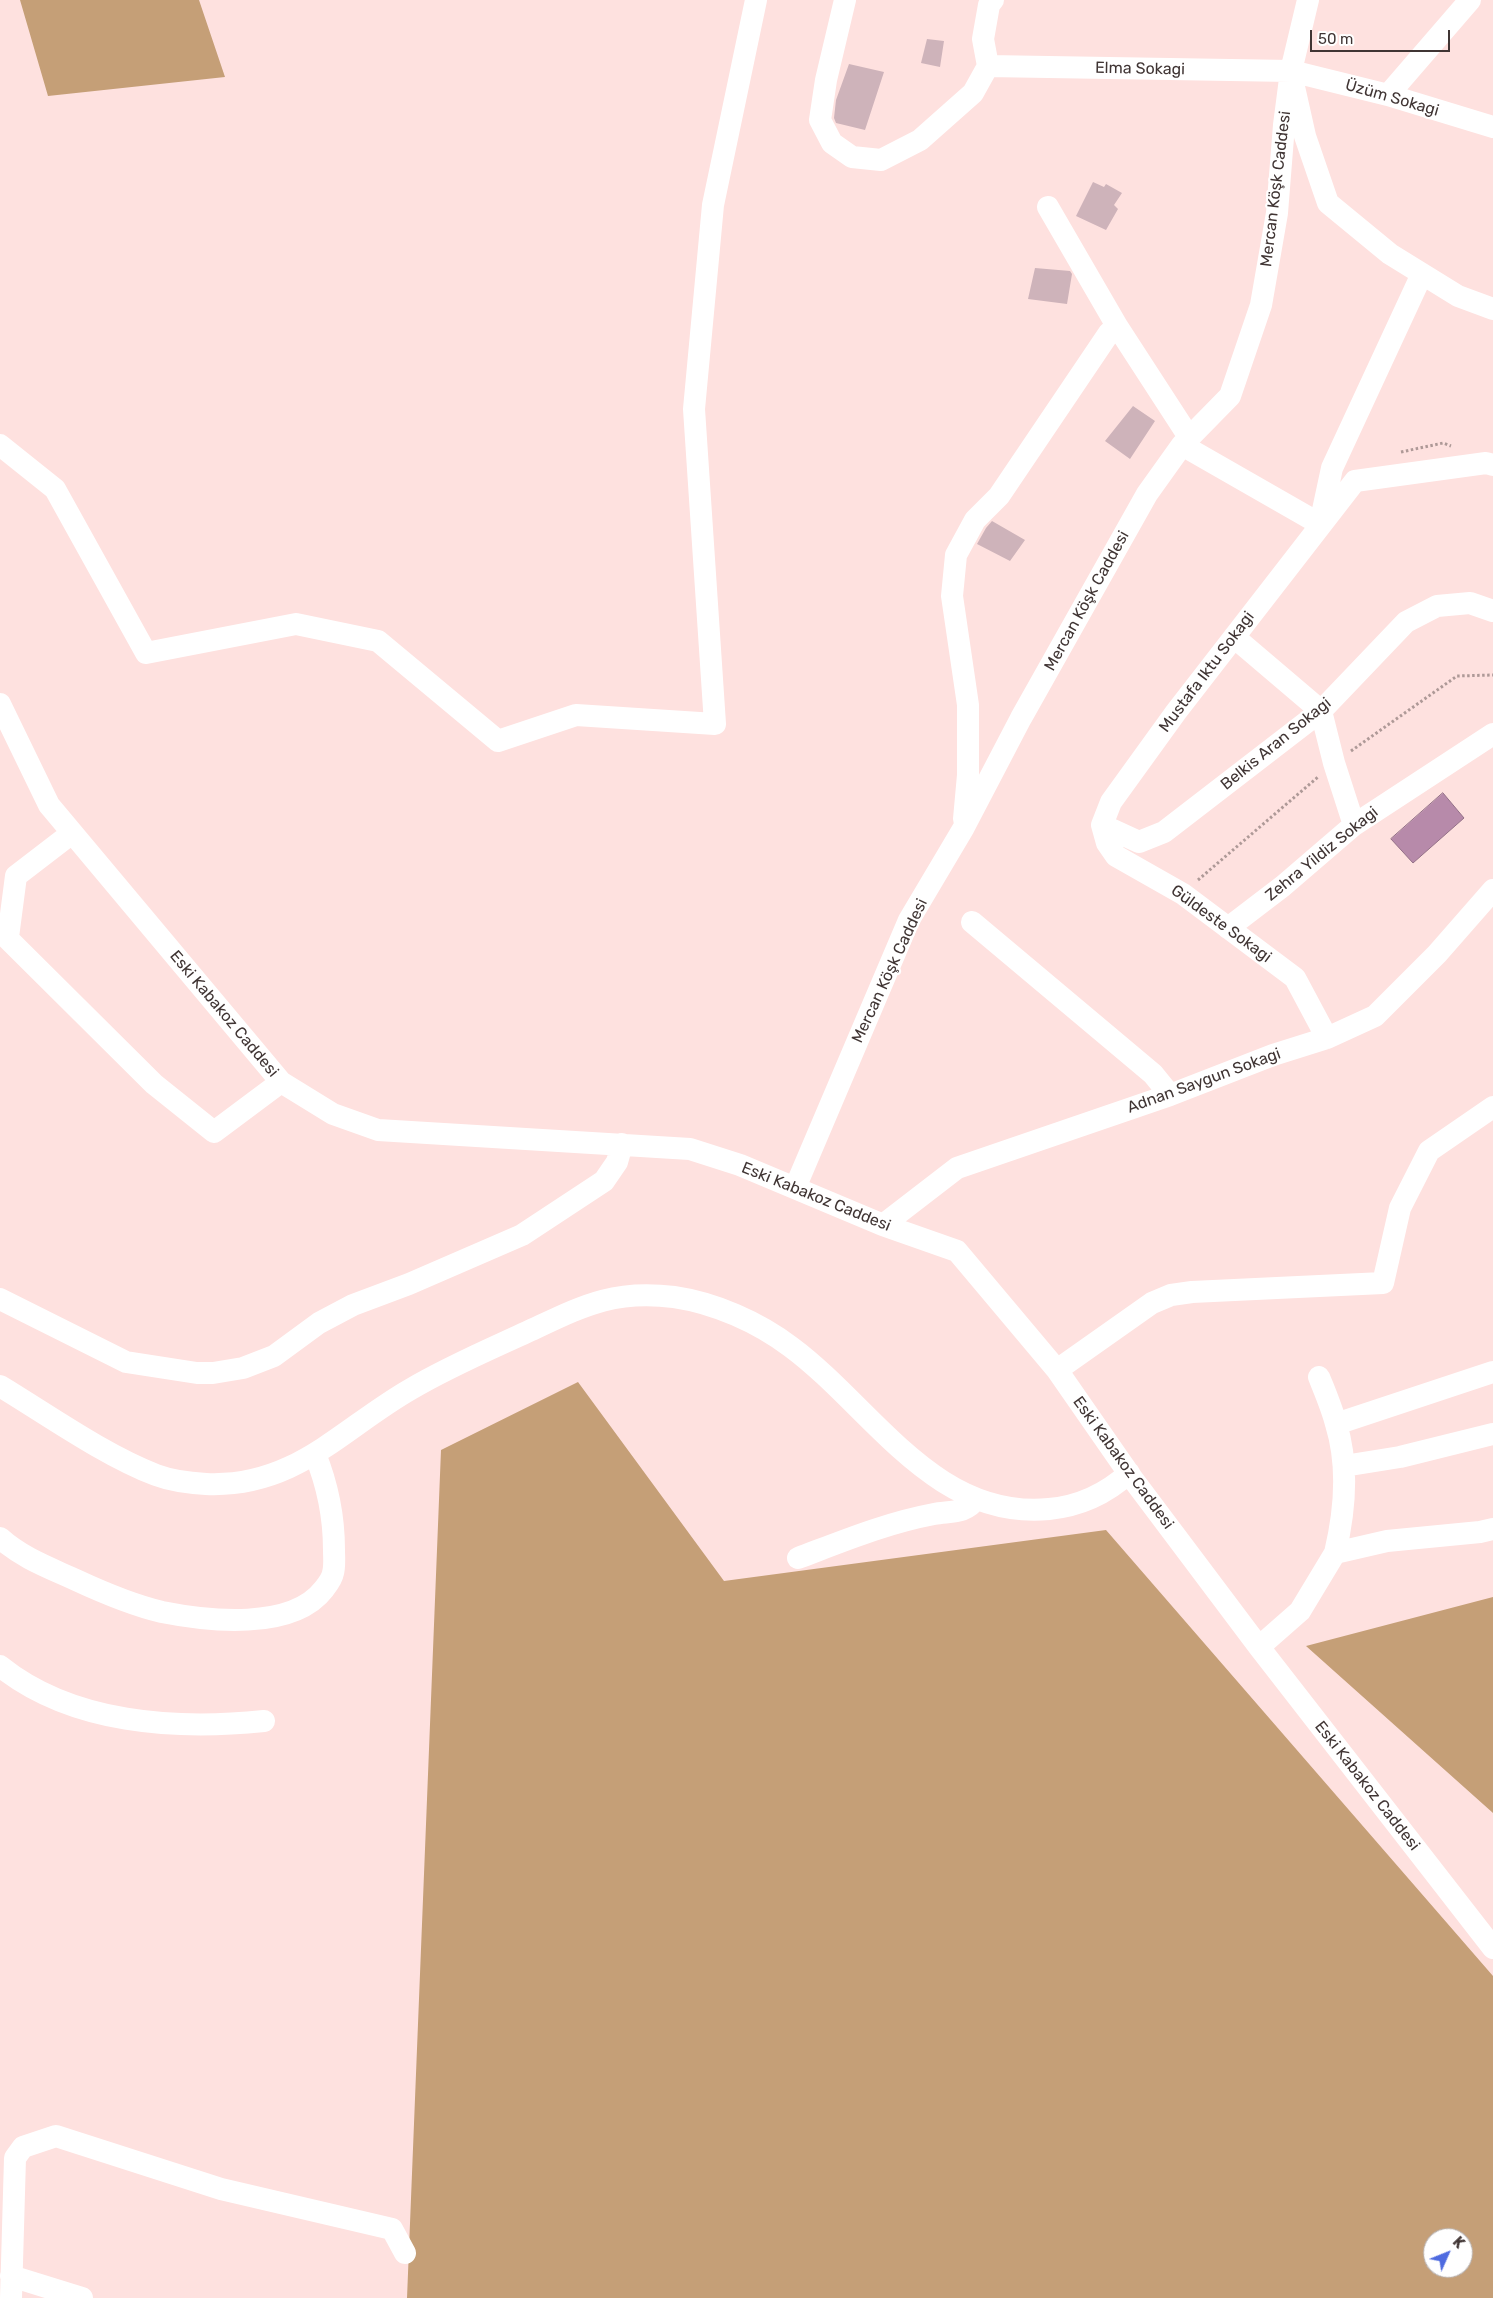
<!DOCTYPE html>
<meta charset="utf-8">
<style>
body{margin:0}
#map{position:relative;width:1493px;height:2298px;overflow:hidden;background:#fee1df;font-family:Rubik,sans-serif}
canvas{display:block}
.north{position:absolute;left:1423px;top:2228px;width:50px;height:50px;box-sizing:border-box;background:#fff;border:1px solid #b3aeae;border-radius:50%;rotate:46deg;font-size:14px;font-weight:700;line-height:20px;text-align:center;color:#403534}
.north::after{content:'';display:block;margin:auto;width:18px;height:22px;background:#4f6be0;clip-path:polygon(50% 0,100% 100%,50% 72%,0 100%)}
.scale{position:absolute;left:1310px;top:30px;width:140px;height:22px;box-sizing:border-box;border:2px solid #403534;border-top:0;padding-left:6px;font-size:15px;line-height:18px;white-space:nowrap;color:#403534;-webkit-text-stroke:4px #fff;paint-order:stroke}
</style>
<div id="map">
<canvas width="1493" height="2298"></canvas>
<div class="north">K</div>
<div class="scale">50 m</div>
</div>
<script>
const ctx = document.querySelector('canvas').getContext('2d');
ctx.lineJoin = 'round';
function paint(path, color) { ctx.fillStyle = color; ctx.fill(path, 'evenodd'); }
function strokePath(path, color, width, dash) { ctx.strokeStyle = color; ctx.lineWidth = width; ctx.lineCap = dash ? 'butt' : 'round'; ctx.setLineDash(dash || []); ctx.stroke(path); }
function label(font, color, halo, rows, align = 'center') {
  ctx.font = font + ' Rubik,sans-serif'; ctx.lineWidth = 4.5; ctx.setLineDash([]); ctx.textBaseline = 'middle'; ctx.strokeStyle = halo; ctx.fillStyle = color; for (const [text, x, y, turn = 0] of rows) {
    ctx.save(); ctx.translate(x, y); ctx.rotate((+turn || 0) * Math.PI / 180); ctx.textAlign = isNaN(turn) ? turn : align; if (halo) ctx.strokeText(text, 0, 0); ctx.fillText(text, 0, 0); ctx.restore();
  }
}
paint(new Path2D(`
 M20 0H199L225 77 48 96Z
 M578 1382 724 1581 1106 1530 1493 1976V2298H407L441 1450ZM1433 2238H1463V2268H1433Z
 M1493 1597V1813L1306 1646Z`), '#c59f77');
const water = new Path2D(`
 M1443 793 1464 818 1413 863 1391 839Z`);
paint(water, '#b78aaa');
strokePath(water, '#937087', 1);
paint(new Path2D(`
 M927 39 944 41 940 67 921 63Z
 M849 64 884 72 865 130 836 123 834 118 836 100Z
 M1093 182 1104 187 1106 184 1122 193 1114 205 1118 209 1106 230 1076 216Z
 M1035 268 1070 271 1072 274 1067 304 1028 299Z
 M1133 406 1155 421 1130 459 1105 441Z
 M992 521 1025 540 1010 561 977 544 986 528Z`), '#ceb3ba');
strokePath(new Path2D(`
 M1401 452 1443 443 1451 446
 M1351 751 1457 676 1493 675
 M1198 880 1318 777`), '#ae9997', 3, [2.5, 2.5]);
strokePath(new Path2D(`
 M845 0 826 80 820 120 832 143 852 157 881 160 920 140 973 93 988 66 983 39 989 5 993 0
 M988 66 1291 71 1388 95 1493 127
 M1294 87 1305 136 1328 203 1390 254 1458 296 1493 309
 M1388 95 1470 0
 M1117 326 1189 437
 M0 445 55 489 146 653 296 624 378 641 498 741 576 715 715 724 694 409 713 205 756 0
 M1182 445 1320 524 1332 468 1422 274
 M1234 637 1321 711 1334 763 1354 825
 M0 704 49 805 281 1082 333 1114 378 1130 690 1149 740 1165 883 1225 957 1251 1057 1370 1132 1478 1259 1647 1493 1948
 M964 819 968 775V705L952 596 956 555 975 520 999 496 1109 333 1117 326 1048 207
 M1102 825 1111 802 1176 712 1355 481 1486 463 1493 465
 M1102 825 1139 842 1164 832 1321 711 1406 622 1437 606 1470 603 1493 611
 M1102 825 1107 843 1116 856 1183 894 1295 978 1327 1038
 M972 922 1153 1074 1170 1095
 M1228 928 1283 886 1354 825 1493 734
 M0 931 154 1084 214 1132 281 1082
 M8 937 16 876 72 833
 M795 1188 909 920 963 829 1021 718 1147 494 1182 445 1230 396 1261 305 1277 213 1284 125 1291 71 1308 0
 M883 1225 957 1168 1170 1095 1273 1055 1327 1038 1375 1016 1437 954 1493 890
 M0 1299 126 1362 197 1373H213L243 1368 274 1356 319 1323 353 1305 409 1284 522 1235 604 1181 617 1162 622 1144
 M1057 1370 1152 1303 1171 1295 1192 1292 1383 1283 1400 1208 1429 1151 1493 1107
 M1319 1377C1325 1392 1332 1408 1336 1424 1349 1466 1345 1511 1335 1553
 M0 1386C48 1415 104 1455 156 1475 172 1481 189 1483 206 1484 295 1488 341 1429 411 1389 448 1367 488 1350 527 1332 581 1307 612 1289 674 1297 715 1303 758 1322 791 1347 872 1407 934 1520 1049 1509 1081 1506 1106 1494 1129 1473
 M1336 1424 1493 1372
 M1344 1466 1400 1457 1493 1434
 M0 1538C22 1558 50 1568 76 1580 104 1593 132 1605 162 1612 207 1621 292 1631 324 1589 327 1585 332 1579 333 1573 335 1566 334 1557 334 1550 334 1516 328 1486 315 1454
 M798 1558C843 1541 886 1523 934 1514 950 1511 966 1514 976 1499
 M1259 1647 1300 1611 1335 1553 1387 1541 1480 1532 1493 1529
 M0 1666C72 1724 176 1730 264 1721
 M11 2276 82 2298
 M11 2298 15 2158 23 2147 56 2136 221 2189 392 2229 405 2253`), '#fff', 22);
label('16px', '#403534', '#fff', [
 ["Elma Sokagi",1140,69,1],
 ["Üzüm Sokagi",1392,98,16],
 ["Mercan Köşk Caddesi",1276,189,-83],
 ["Mercan Köşk Caddesi",1087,601,-61],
 ["Mustafa Iktu Sokagi",1207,672,-53],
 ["Belkis Aran Sokagi",1276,744,-39],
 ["Zehra Yildiz Sokagi",1322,854,-39],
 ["Güldeste Sokagi",1221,924,36],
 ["Mercan Köşk Caddesi",890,971,-65],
 ["Eski Kabakoz Caddesi",224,1014,50],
 ["Adnan Saygun Sokagi",1204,1081,-20],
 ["Eski Kabakoz Caddesi",816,1197,22],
 ["Eski Kabakoz Caddesi",1123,1463,54],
 ["Eski Kabakoz Caddesi",1367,1786,52]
]);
</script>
